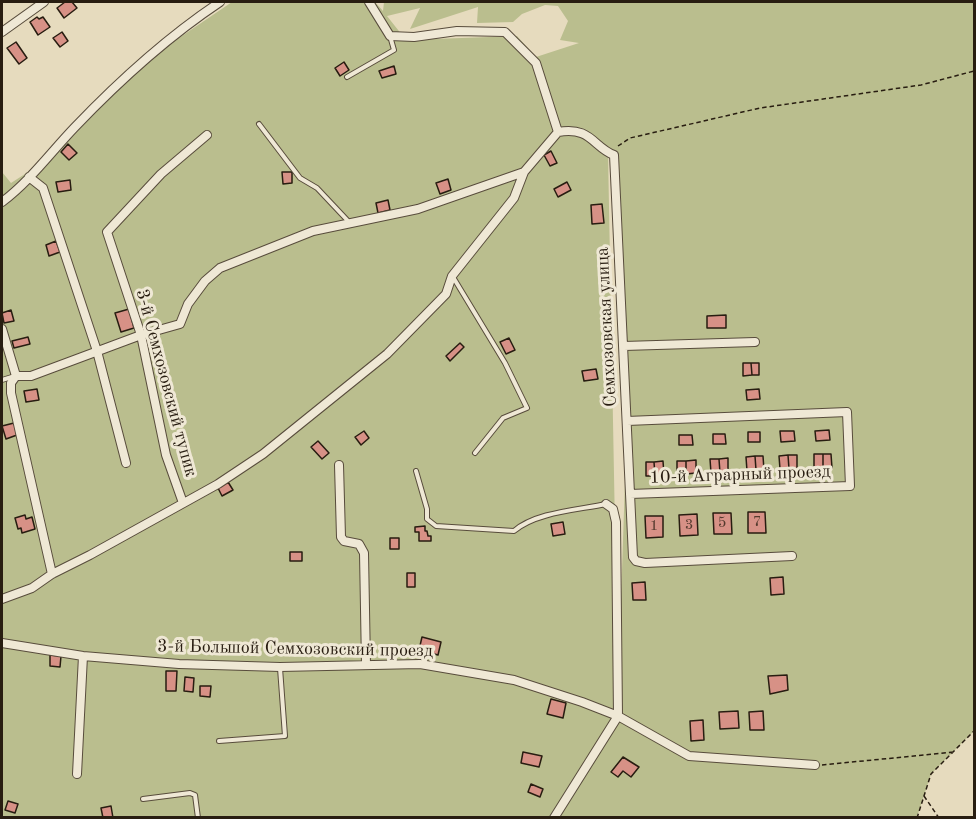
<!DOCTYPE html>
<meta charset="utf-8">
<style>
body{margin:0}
#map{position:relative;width:976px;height:819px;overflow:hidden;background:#e6dbbe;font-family:"Old Standard TT",serif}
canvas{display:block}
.frame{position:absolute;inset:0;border:3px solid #281d11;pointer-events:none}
</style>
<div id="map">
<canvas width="976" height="819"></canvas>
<div class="frame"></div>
</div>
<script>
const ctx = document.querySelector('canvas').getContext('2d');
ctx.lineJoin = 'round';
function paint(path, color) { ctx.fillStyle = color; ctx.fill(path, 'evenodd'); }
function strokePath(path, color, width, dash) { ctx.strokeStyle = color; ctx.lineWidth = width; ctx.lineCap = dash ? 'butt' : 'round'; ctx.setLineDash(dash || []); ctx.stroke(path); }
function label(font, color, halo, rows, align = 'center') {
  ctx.font = font + ' "Old Standard TT",serif'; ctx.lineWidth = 6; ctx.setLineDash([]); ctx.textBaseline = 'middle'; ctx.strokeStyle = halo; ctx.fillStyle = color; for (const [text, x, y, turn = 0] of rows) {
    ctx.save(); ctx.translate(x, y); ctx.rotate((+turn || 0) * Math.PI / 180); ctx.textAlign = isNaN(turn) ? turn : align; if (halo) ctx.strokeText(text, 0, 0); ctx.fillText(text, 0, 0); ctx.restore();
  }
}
paint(new Path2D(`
 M232 2H375L383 11 384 2H974V731L931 774 917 817H2V172L11 183 28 172 117 80ZM545 5 558 6 568 21 560 40 579 43 536 57 517 36 406 40 387 16 420 8 410 29 478 7 477 23 513 22 522 14ZM608 153 614 155 627 421 618 689Z`), '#babe8e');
const building = new Path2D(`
 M65 2H72L77 8 64 18 57 8Z
 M37 17 39 19 43 17 50 27 38 35 30 22Z
 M62 32 68 41 60 47 53 38Z
 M16 42 27 58 19 64 7 48Z
 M344 62 349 70 340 76 335 68Z
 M394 66 396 74 382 78 379 71Z
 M68 144 77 153 69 160 61 152Z
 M551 151 557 163 550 166 544 155Z
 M282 172H292V183L283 184Z
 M448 179 451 190 440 194 436 183Z
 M70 180 71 190 58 192 56 182Z
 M567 182 571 190 558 197 554 189Z
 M388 200 390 210 378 213 376 203Z
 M602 204 604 223 592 224 591 205Z
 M56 241 60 252 49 256 46 245Z
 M129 309 134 328 121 332 115 313Z
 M11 310 14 321 4 323 2 313Z
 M726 315V328H707V316Z
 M28 337 30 344 14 348 12 341Z
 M509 338 515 350 506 354 500 342Z
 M460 343 464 347 450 361 446 356Z
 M743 363H751L752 375 743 376Z
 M751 363H759V375H752Z
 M596 369 598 379 584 381 582 371Z
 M37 389 39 400 26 402 24 391Z
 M759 389 760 399 747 400 746 390Z
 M14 423 17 435 6 439 2 426Z
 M829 430 830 440 816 441 815 431Z
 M364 431 369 438 361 445 355 437Z
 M780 431H794L795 441 781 442Z
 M748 432H760V442H748Z
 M713 434H725L726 444H713Z
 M679 435H692L693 445H679Z
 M318 441 329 453 322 459 311 447Z
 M814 454H823V468H814Z
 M823 454H831L832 468H823Z
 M788 455 789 469H780L779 456Z
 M788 455H797V469H789Z
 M755 456 756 470 747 471 746 457Z
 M755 456H763L764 470H756Z
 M728 458V472L720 473 719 459Z
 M710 459H719L720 473H711Z
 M696 460V473L686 474V461Z
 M663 461 664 475 655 476 654 462Z
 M677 461H686V474H677Z
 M646 462H654L655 476H646Z
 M228 482 233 490 222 496 218 488Z
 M748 512H765L766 533H748Z
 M713 513H731L732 534H714Z
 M697 514 698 535 680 536 679 515Z
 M25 515 26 519 32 517 35 529 22 533 21 528 18 529 15 518Z
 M645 516H663V537L646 538Z
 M563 522 565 534 553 536 551 524Z
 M425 526V531H427L428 536H431V541H419V532H415V527Z
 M390 538H399V549H390Z
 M290 552H302V561H290Z
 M407 573H415V587H407Z
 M783 577 784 594 771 595 770 578Z
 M645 582 646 600H633L632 583Z
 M422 637 441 642 438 655 419 650Z
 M50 655 61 656 60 667 50 666Z
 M166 671H177L176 691H166Z
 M787 675 788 690 770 694 768 676Z
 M185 677 194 678 193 692 184 691Z
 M200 686H211L210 697 200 696Z
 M551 699 566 703 563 718 547 714Z
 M738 711 739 728 720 729 719 712Z
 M763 711 764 730H750L749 712Z
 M703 720 704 740 691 741 690 721Z
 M523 752 542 756 539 767 521 763Z
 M623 757 639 767 631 777 623 771 618 777 611 772Z
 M531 784 543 789 540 797 528 792Z
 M8 801 18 804 15 813 5 810Z
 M111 806 113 818H103L101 808Z`);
paint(building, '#d79186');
strokePath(building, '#281d11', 1.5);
const lane = new Path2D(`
 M347 77 394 50 390 36
 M259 124 300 178 317 188 349 222
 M453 277 505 363 527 408 503 418 475 453
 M2 380 15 376
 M416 471 427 509V519L436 526 514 531C536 512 578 510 606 504
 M219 741 285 736 280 668
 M143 799 190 793 195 795 198 818`);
const street = new Path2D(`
 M369 2 390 36 414 37 457 31 505 32 536 63 558 132
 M2 32 44 2
 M558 132C591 126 593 147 614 155L633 557 636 561 645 563 792 556
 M29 177 43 188 97 351 126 463
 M2 202C30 181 51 152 75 127 120 80 166 38 220 2
 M2 329 16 376 11 383V393L52 574
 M624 346 755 342
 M16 376H31L141 335 180 324 188 304 205 281 220 268 313 231 418 209 524 172
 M627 421 847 412 850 486 630 494
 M339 465 341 537 344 541 359 544 364 553 366 665
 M183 503 166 455 141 335 107 232 161 174 207 135
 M2 599 32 588 52 574 90 555 218 484 263 454 387 354 446 294 452 276 514 198 524 172 558 132
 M2 643 83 656 179 664 280 667 420 664 514 680 582 702 618 716 689 756 815 765
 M77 774 83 656
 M554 818 618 716 616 522 613 509 606 504`);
strokePath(lane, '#584c3c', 6);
strokePath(street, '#584c3c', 10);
strokePath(new Path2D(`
 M618 146 630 138 760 108 921 85 974 71
 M822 765 954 752
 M924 796 939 818
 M917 818 931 774 974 731`), '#281d11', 1.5, [4.5, 3]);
strokePath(lane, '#efe8d5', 4);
strokePath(street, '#efe8d5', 8);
label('15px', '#543a2e', null, [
 ["7",757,522],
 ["5",722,523],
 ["3",689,525],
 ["1",654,526]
]);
label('18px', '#281d11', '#efe8d5', [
 ["Семхозовская улица",607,327,-93],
 ["3-й Семхозовский тупик",166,383,75],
 ["10-й Аграрный проезд",740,475,-2],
 ["3-й Большой Семхозовский проезд",295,649,1]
]);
</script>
